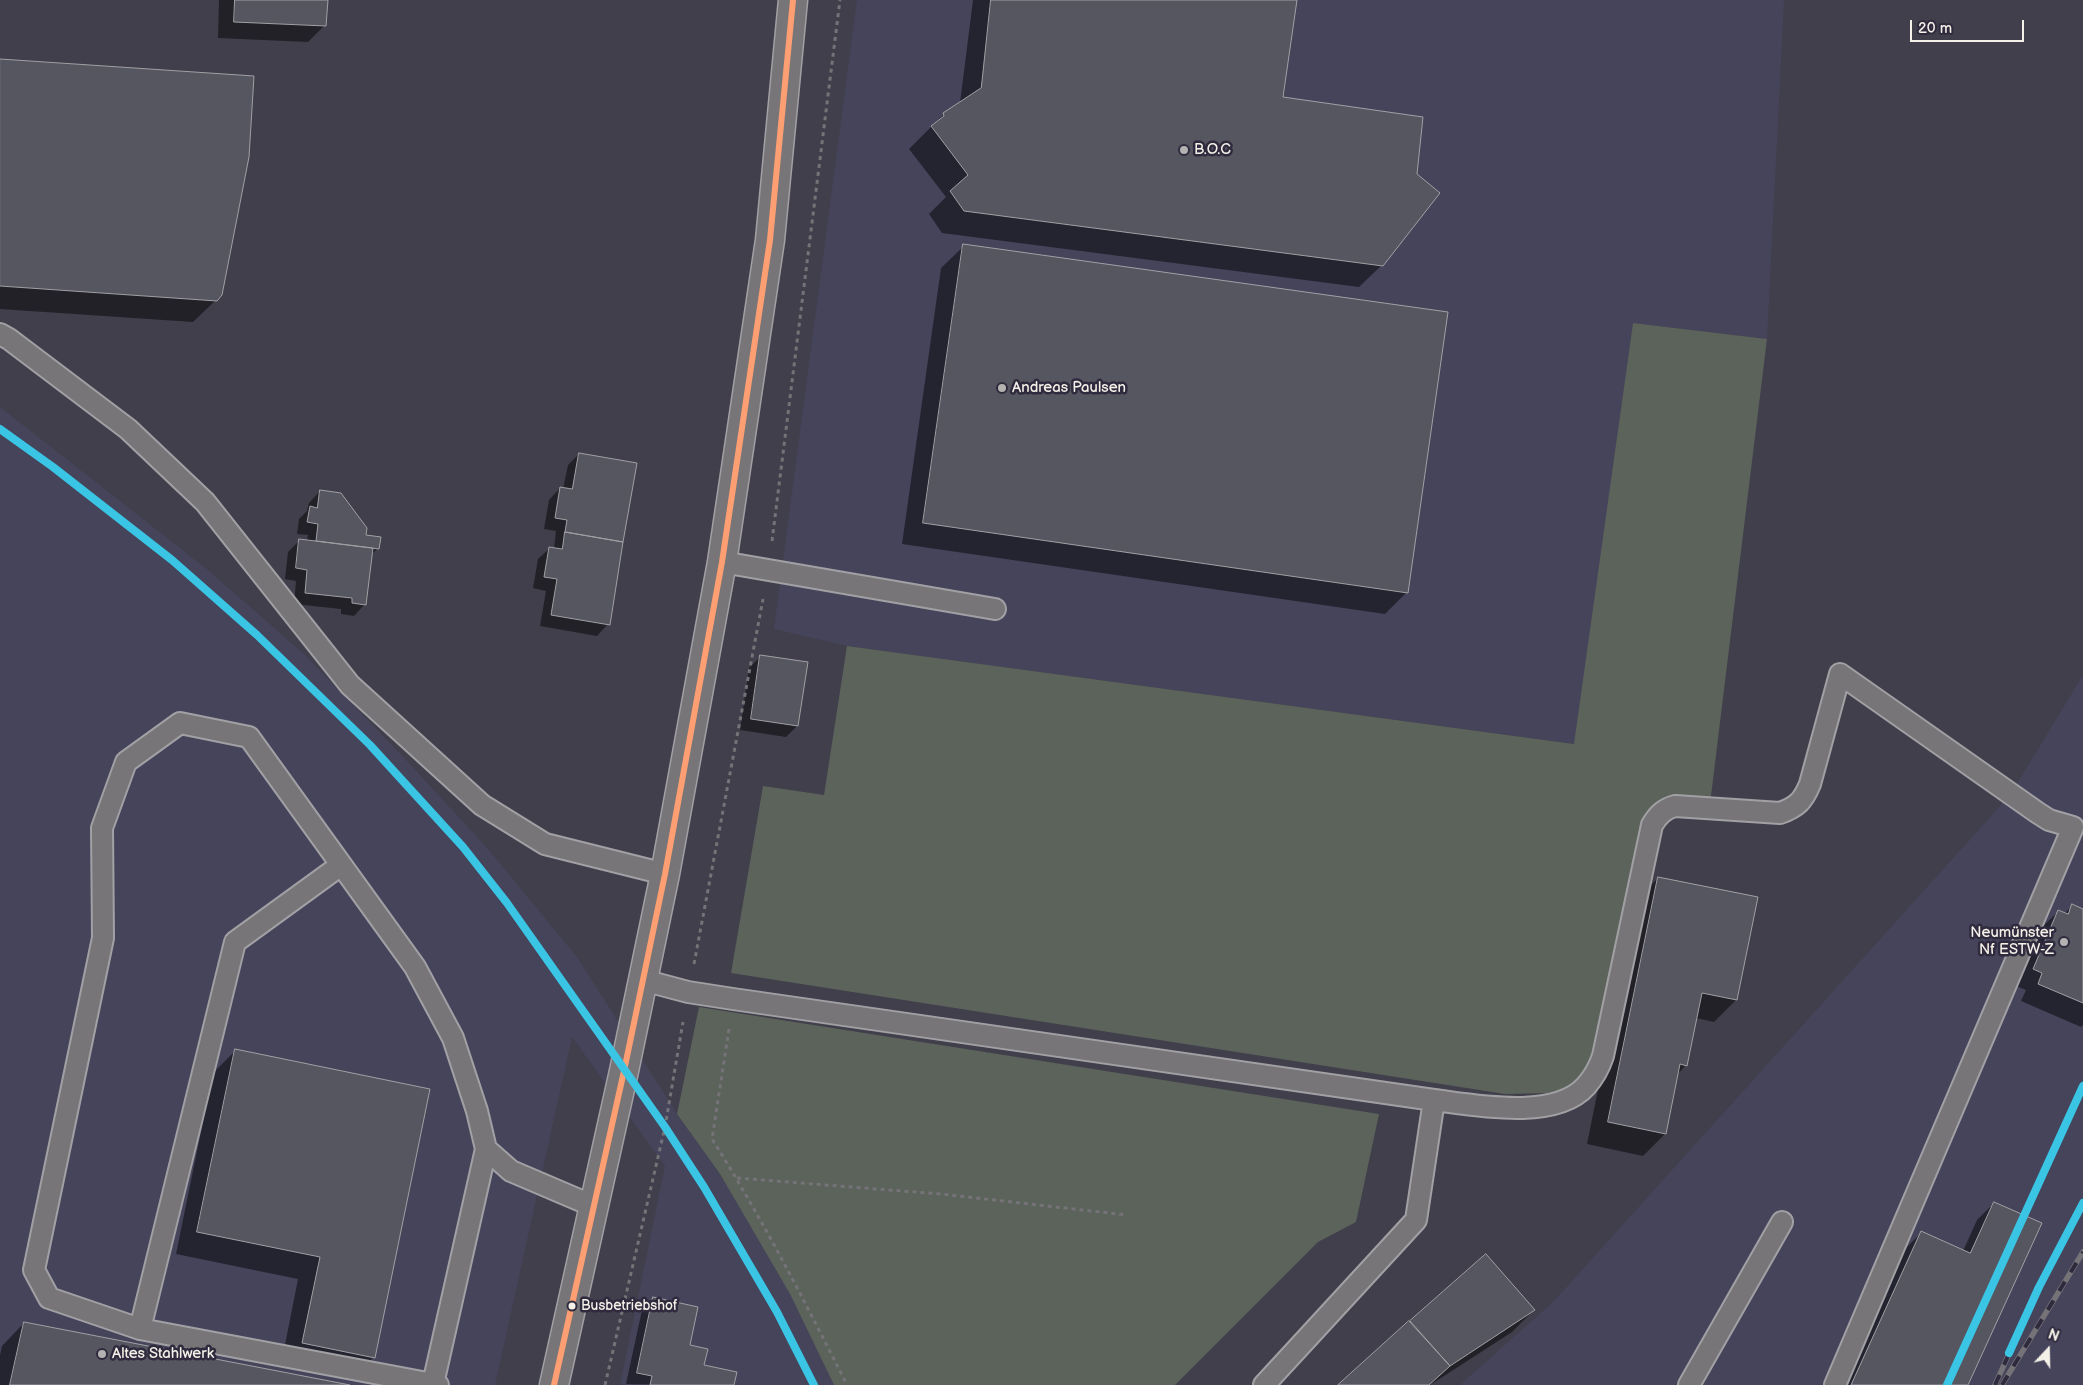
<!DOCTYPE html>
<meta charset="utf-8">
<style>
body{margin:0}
#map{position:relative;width:2083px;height:1385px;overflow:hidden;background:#403f4b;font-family:"Balsamiq Sans",sans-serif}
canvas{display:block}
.north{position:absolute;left:2023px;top:1325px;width:50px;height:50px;-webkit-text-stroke:4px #2f2a3d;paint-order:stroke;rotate:21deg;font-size:14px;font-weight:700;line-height:20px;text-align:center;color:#f4f1e8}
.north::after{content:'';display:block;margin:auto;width:18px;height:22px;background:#f4f1e8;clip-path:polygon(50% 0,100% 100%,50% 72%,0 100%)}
.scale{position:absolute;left:1910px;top:20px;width:114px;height:22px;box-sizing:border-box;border:2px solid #f4f1e8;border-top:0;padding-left:6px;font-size:15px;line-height:18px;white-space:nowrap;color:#f4f1e8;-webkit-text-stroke:4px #2f2a3d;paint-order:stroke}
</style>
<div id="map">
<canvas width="2083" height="1385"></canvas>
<div class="north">N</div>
<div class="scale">20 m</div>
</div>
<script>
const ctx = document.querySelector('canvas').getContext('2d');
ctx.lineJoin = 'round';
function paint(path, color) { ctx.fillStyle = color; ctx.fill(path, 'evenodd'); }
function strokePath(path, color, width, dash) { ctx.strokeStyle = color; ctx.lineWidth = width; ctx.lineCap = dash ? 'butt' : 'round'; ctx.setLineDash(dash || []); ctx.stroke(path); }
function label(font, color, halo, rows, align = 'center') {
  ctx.font = font + ' "Balsamiq Sans",sans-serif'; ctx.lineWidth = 5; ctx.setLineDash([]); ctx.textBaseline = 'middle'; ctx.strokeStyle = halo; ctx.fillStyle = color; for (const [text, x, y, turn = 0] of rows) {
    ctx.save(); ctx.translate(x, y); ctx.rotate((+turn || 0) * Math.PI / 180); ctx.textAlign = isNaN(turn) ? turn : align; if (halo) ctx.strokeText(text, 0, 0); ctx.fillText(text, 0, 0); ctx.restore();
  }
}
paint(new Path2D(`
 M857 0H1784L1767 339 1633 323 1575 744 847 646 774 629Z
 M0 407 208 570 304 654 408 762 488 849 577 957 677 1114 720 1174 790 1294 834 1385H620L665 1166 572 1037 495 1385H0Z
 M2083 675V1385H1460L1554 1301 2010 795Z`), '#45445b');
paint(new Path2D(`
 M1633 323 1767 339 1710 804 1665 805 1592 1070 1568 1090 1548 1093 1505 1094 731 973 763 786 824 795 847 646 1574 744Z
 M699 1007 1379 1114 1356 1222 1318 1242 1175 1385H834L790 1294 720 1174 677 1114Z`), '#5b635b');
paint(new Path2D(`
 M219 0H326L325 25 308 42 218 38Z
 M973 0H1296L1282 98 1415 175 1382 265 1359 287 942 233 929 214 946 197 909 149 944 114 960 103Z
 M0 60 216 300 193 322 0 309Z
 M964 246 1407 592 1385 614 902 544 941 268Z
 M579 454 608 624 597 636 540 626 546 591 533 588 538 559 550 548 554 549 556 531 544 529 549 500 560 488 563 489 568 465Z
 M320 491 378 548 371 555 365 604 354 616 341 614V609L294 604 296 581 285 579 288 552 300 540 307 541 308 535 297 534 299 519 307 511 309 503Z
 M760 657 797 726 786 737 740 730 749 668Z
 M1658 878 1756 898 1736 1000 1714 1022 1696 1018 1686 1065 1677 1075 1665 1134 1643 1156 1587 1144 1636 901Z
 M2072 906 2083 910V1025L2081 1027 2021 1001 2026 990 2016 986 2041 928 2059 911 2064 914Z
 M235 1051 374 1357 352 1379 281 1365 298 1279 176 1254 213 1073Z
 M1994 1203 1966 1385H1843L1905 1249 1922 1232 1963 1251 1977 1220Z
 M1486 1256 1534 1310 1512 1332 1430 1385H1341Z
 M654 1298 703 1366 733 1385 626 1384 642 1310Z
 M24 1323 343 1385H0V1355L2 1346Z`), '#0007');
const building = new Path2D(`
 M235 0H328L326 26 234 22Z
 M991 0H1297L1283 97 1423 117 1417 174 1440 193 1383 266 964 211 950 191 968 175 931 126 944 116 943 113 981 88Z
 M0 59 254 76 249 157 222 295 217 301 0 286Z
 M963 244 1448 312 1408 593 923 523Z
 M579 453 637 463 623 542 565 532 567 520 555 518 560 487 572 489Z
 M320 490 341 493 367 528 366 535 381 537 379 549 316 541 318 524 307 522 310 506 317 508Z
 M565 532 623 542 610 625 551 615 557 579 544 577 549 547 562 549Z
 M299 539 373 548 366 605 352 603V598L305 593 307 570 296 568Z
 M760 655 808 662 798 726 751 719Z
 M1658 877 1758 897 1737 1000 1702 993 1687 1066 1680 1064 1666 1134 1608 1122Z
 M2072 904 2083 909V1003L2038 984 2042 973 2033 969 2058 910 2068 914Z
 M235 1049 430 1089 375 1358 302 1343 320 1257 197 1232Z
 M1994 1202 2042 1223 1968 1385H1851L1921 1231 1970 1253Z
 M1486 1254 1535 1310 1450 1366 1410 1321Z
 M653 1297 698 1307 690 1345 708 1349 704 1365 737 1372 734 1385H650L652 1376 637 1373Z
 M1409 1321 1450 1366 1429 1385H1338Z
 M24 1322 350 1385H10Z`);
paint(building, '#555660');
strokePath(building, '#a1a0a4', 1);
const lane = new Path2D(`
 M0 334 9 339 128 429 205 502 350 685 482 805 545 844 665 874
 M722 562 995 609
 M341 865 235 942 140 1329 49 1298 34 1270 103 938 102 828 126 762 180 723 249 737 415 967 453 1038 477 1111 486 1149 511 1171 593 1206
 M643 980 688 992 733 999 1434 1100C1474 1105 1555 1121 1586 1086 1594 1077 1599 1068 1603 1056L1652 825C1658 815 1664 809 1675 806L1780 813C1797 807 1803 801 1810 784L1840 674 2038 813 2049 820 2073 827 1835 1385
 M140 1329 438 1385
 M433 1384 486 1149
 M1264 1385 1416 1220 1434 1100
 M1689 1385 1782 1222`);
const secondary = new Path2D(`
 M554 1385 624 1071 665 874 722 562 770 240 793 0`);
strokePath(lane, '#a1a0a4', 24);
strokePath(secondary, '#a1a0a4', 31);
strokePath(new Path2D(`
 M772 541 840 0
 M694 964 763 599
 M729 1029 712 1139C762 1218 805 1302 847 1385
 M737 1178 941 1194 1127 1215
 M605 1385 665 1127 683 1022`), '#757377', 3, [4, 4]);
strokePath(lane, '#777577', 20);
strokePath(secondary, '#777577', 28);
const rail = new Path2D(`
 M1947 1385 2083 1086
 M1995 1385 2039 1287 2083 1203
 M2002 1385 2083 1252`);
strokePath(rail, '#757377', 5.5);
strokePath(rail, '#2f2a3d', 4, [11]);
strokePath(new Path2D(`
 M554 1385 624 1071 665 874 722 562 770 240 793 0`), '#fd9f72', 6);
strokePath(new Path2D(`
 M0 429 53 467 172 560 257 635 370 745 463 847 507 903 665 1127 704 1187 777 1312 814 1385
 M2009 1353 2039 1287 2083 1203
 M1947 1385 2083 1086`), '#3ac5e4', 8);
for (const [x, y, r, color] of [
 [1184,150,5,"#b5b3b1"],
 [1002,388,5,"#b5b3b1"],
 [2064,942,5,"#b5b3b1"],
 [572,1306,4.5,"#f4f1e8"],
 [102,1354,5,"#b5b3b1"]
]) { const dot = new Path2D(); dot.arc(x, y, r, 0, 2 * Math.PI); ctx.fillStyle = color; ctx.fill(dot); strokePath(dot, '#2f2a3d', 2); }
label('14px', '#f4f1e8', '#2f2a3d', [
 ["Busbetriebshof",581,1306]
], 'left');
label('15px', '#f4f1e8', '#2f2a3d', [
 ["B.O.C",1194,150],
 ["Andreas Paulsen",1012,388],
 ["Neumünster",2054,933,"right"],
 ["Nf ESTW-Z",2054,950,"right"],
 ["Altes Stahlwerk",112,1354]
], 'left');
</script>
